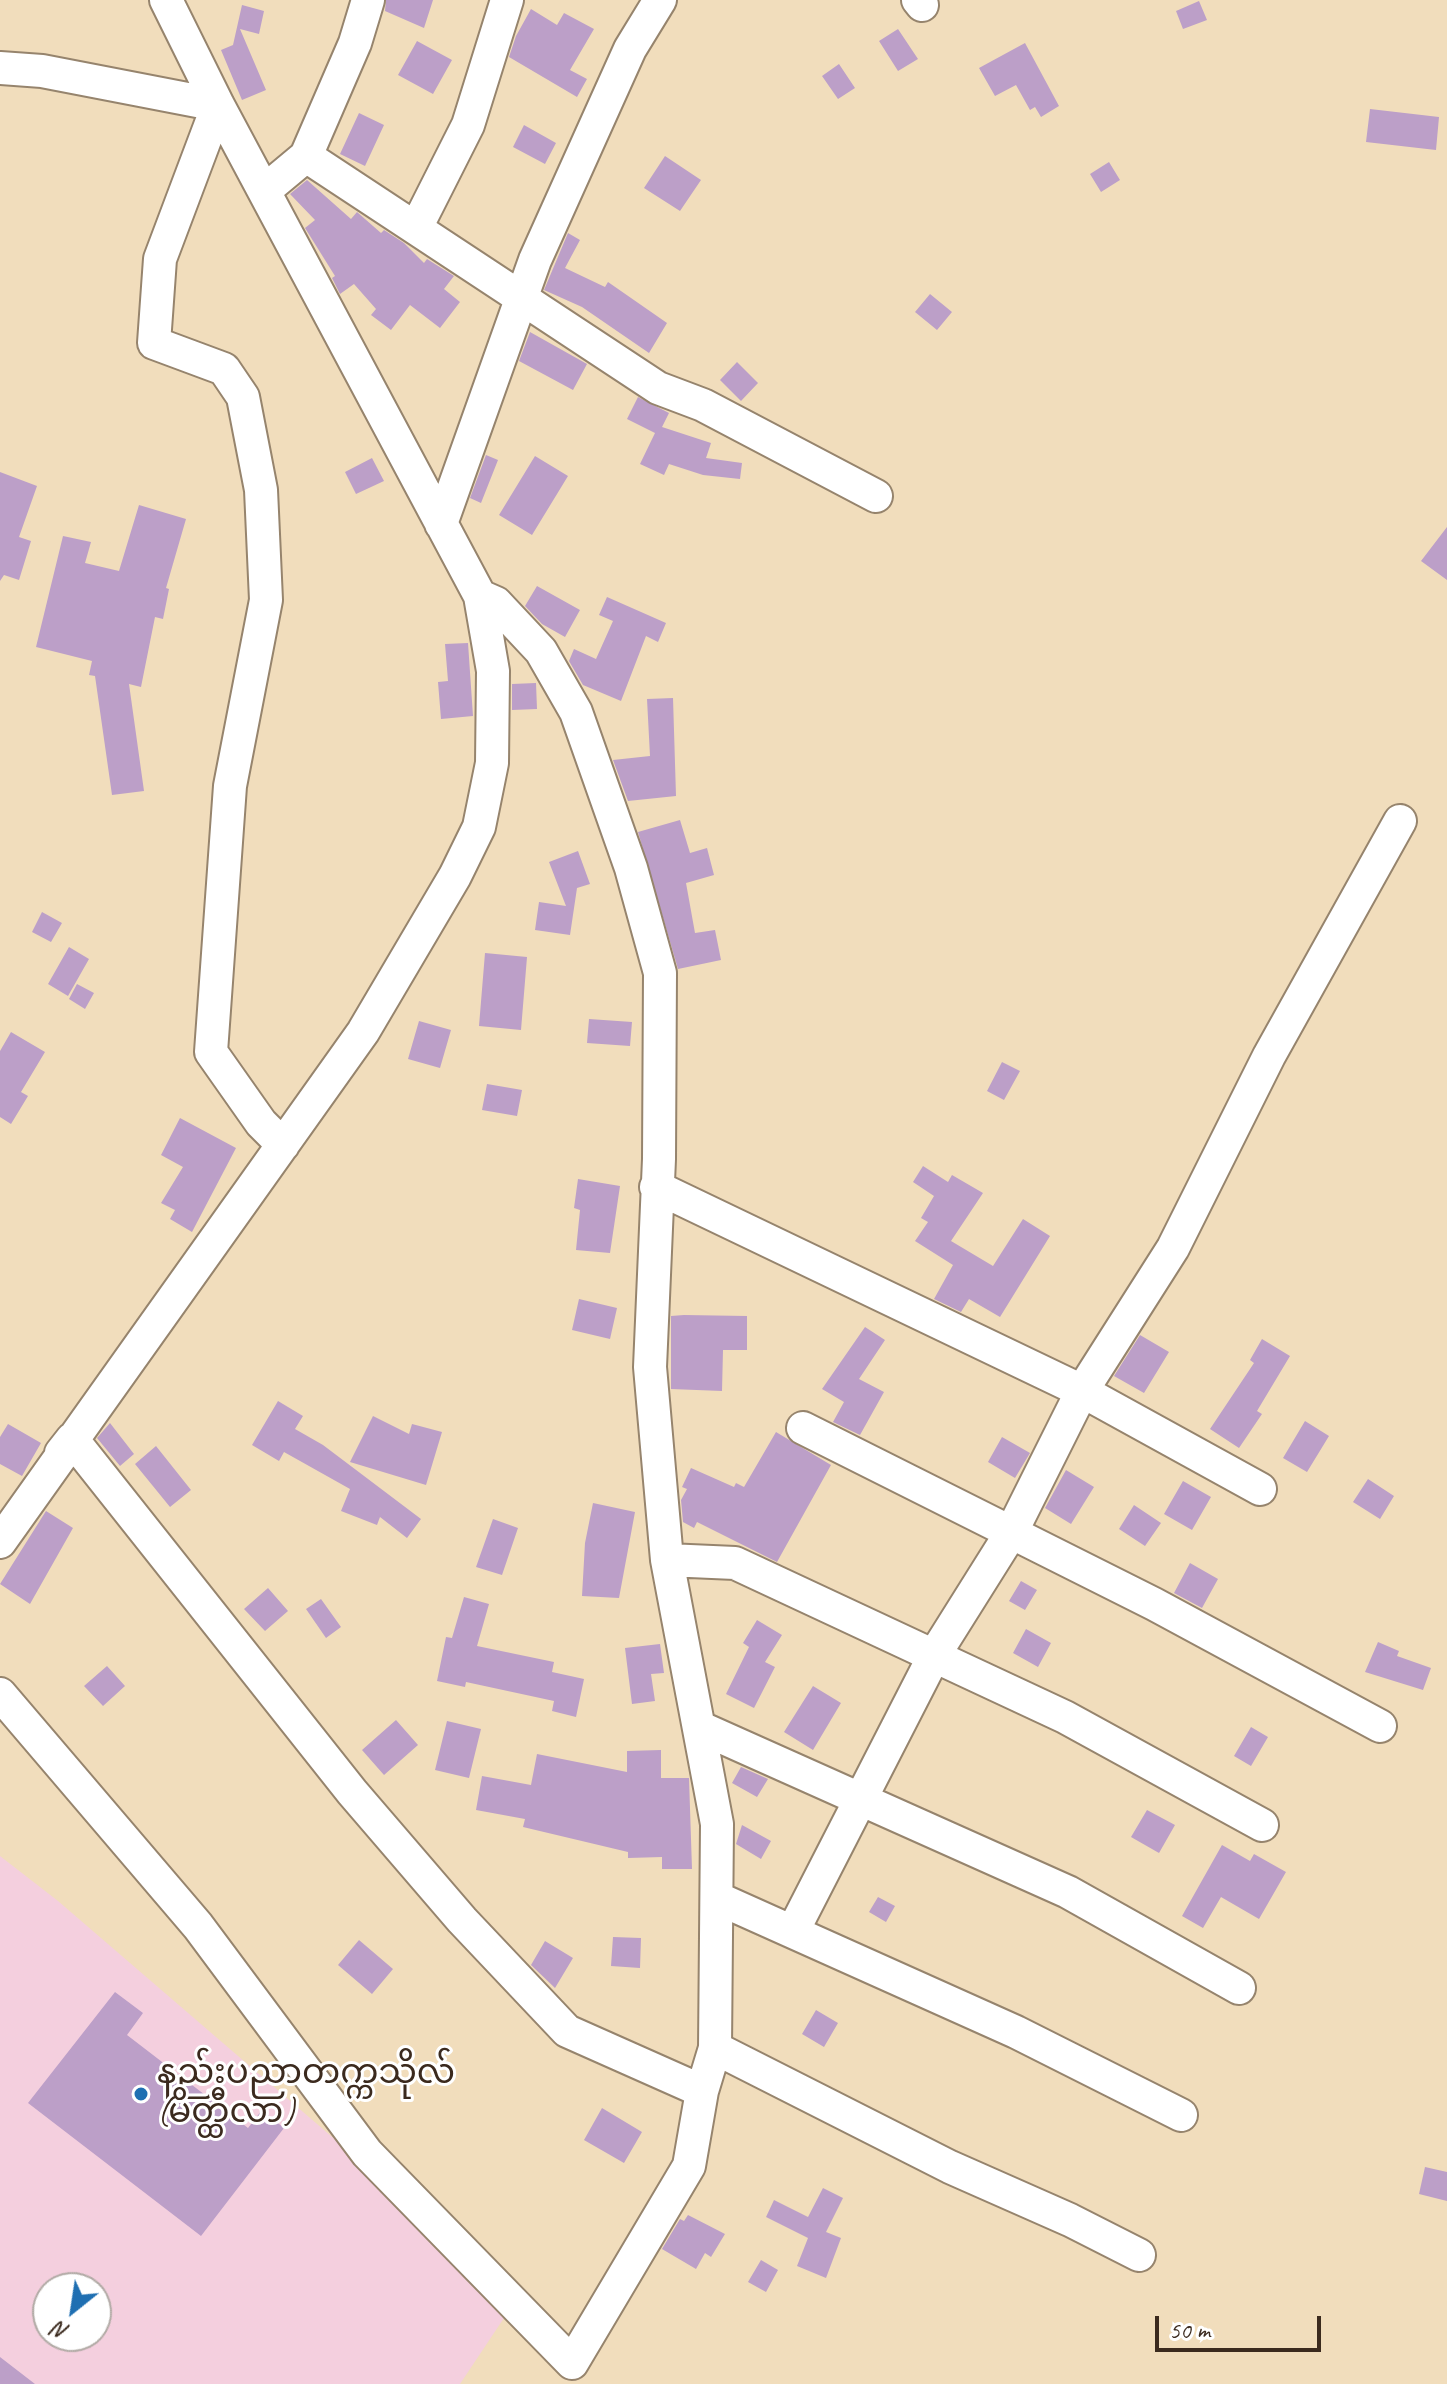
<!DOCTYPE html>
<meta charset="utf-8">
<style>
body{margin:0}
#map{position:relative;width:1447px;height:2384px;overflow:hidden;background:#f1ddbc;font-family:Caveat,sans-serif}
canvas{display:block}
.north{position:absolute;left:32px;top:2272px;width:80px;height:80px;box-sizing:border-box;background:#fff;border:2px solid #b1aaa5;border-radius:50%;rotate:210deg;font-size:22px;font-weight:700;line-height:32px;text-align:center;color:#3b2a1e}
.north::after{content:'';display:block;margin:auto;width:28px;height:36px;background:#1f6fb2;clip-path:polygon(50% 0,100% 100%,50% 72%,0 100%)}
.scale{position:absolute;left:1155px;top:2316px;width:166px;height:36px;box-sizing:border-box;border:4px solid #3b2a1e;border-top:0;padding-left:10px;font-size:24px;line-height:28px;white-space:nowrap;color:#3b2a1e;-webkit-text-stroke:6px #fff;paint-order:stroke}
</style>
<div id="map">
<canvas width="1447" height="2384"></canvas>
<div class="north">N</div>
<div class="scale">50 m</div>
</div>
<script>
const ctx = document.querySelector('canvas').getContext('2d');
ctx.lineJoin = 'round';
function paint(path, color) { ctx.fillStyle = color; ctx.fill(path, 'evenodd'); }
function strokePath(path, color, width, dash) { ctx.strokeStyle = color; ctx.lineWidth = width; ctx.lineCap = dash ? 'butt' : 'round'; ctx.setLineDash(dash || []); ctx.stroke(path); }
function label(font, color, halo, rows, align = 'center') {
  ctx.font = font + ' Caveat,"Noto Sans Myanmar",sans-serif'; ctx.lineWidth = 6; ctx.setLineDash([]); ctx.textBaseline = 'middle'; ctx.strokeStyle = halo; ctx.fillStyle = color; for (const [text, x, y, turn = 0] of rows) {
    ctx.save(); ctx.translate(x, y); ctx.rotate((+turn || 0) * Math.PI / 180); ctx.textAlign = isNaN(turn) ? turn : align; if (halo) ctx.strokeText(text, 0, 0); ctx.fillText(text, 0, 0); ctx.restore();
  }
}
paint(new Path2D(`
 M0 1856 58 1901 518 2297 460 2384H0ZM48 2288H96V2336H48Z`), '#f4cfde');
paint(new Path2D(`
 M386 0H433L424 28 385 11Z
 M1199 1 1207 20 1183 29 1176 11Z
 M242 5 264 11 259 34 240 29 266 90 242 100 221 50 233 45Z
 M531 9 557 25 564 13 594 29 570 70 587 79 577 97 509 57 516 36Z
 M898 29 918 59 898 71 879 41Z
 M417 41 452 60 433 94 398 75Z
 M1025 43 1059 106 1041 117 1035 107 1030 110 1016 85 995 96 979 68Z
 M839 64 855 88 838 99 822 76Z
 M1370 109 1439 117 1436 150 1366 142Z
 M359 113 384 125 365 166 340 154Z
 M524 125 556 143 545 164 513 147Z
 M665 156 701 180 680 211 644 188Z
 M1109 162 1120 180 1101 192 1090 174Z
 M307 180 351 219 357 212 381 233 384 230 404 243 424 263 427 259 454 276 444 289 460 302 440 328 410 305 391 330 371 315 376 309 354 284 340 294 332 278 335 276 305 228 315 220 290 194Z
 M568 233 580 240 565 268 605 287 608 282 667 323 649 353 582 307 544 290Z
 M930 294 952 312 937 330 915 312Z
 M530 332 587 364 573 390 519 361Z
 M737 362 758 383 741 401 720 380Z
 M638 397 669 413 662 427 711 443 706 458 742 463 740 479 703 475 669 464 664 475 640 464 655 433 627 419Z
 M486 455 498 460 481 503 470 498Z
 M535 456 568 476 532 535 499 515Z
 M372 458 384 481 356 494 345 472Z
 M0 472 37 486 19 537 31 541 19 580 4 575 0 581Z
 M139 505 186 519 166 588 169 589 163 619 155 617 141 687 129 684 144 791 112 795 95 676 89 675 92 661 36 647 63 536 91 542 85 563 119 571Z
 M1447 527V580L1421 561Z
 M537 586 580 610 565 637 542 624 525 606Z
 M607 597 666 623 658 642 646 636 621 701 583 685 569 661 574 649 596 659 613 621 599 615Z
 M468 643 473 716 441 719 438 682 448 681 445 644Z
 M536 683 537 709 512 710V684Z
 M673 698 676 796 628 801 613 760 650 756 647 699Z
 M680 820 690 853 707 848 714 875 686 883 695 933 715 930 721 960 678 969 638 832Z
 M578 851 590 884 577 888 570 935 535 930 539 902 566 906 549 862Z
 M42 912 62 923 51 942 32 932Z
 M69 947 89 959 68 996 48 984Z
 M485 953 527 957 521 1030 479 1026Z
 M77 984 94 993 85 1009 69 999Z
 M589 1019 632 1022 630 1046 587 1043Z
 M419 1021 451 1030 440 1068 408 1059Z
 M11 1032 45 1052 21 1092 28 1096 11 1124 0 1117V1051Z
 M1002 1062 1020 1071 1004 1100 987 1091Z
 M487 1084 522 1090 517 1116 482 1110Z
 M180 1118 236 1148 192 1232 170 1219 175 1210 161 1203 183 1167 161 1155Z
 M923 1166 948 1182 952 1175 983 1193 951 1241 993 1266 1023 1219 1050 1236 1000 1317 969 1299 961 1312 934 1299 953 1265 915 1241 928 1222 921 1218 934 1196 913 1182Z
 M578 1179 620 1186 610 1253 576 1250 580 1210 574 1208Z
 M579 1299 617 1308 610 1339 572 1330Z
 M684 1315 747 1316V1350H723L722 1391 671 1389V1316Z
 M865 1327 885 1340 859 1379 884 1392 860 1435 833 1422 844 1402 822 1389Z
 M1140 1335 1169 1352 1144 1393 1114 1376Z
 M1262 1339 1290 1356 1257 1411 1262 1414 1239 1448 1210 1429 1254 1363 1250 1360Z
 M278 1401 303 1416 295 1429 323 1445 421 1519 407 1538 380 1517 377 1525 341 1511 350 1489 284 1452 279 1461 252 1445Z
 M373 1416 409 1434 412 1424 442 1432 426 1485 350 1462Z
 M1305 1421 1329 1436 1307 1472 1283 1458Z
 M110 1423 134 1454 120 1466 97 1438Z
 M8 1424 41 1443 22 1476 0 1464V1437Z
 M776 1432 831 1465 777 1562 697 1522 694 1528 683 1522 681 1500 687 1489 682 1487 691 1468 734 1487 736 1483 744 1487Z
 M1002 1437 1030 1453 1015 1478 988 1462Z
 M156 1446 191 1490 170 1507 135 1464Z
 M1066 1470 1094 1487 1071 1524 1045 1508Z
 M1368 1479 1394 1496 1380 1519 1353 1502Z
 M1183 1481 1211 1497 1192 1530 1164 1514Z
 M593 1503 635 1512 619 1598 582 1596 585 1543Z
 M1134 1505 1161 1523 1145 1546 1119 1529Z
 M46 1511 73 1528 30 1604 0 1584Z
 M493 1519 518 1528 502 1575 476 1567Z
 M1190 1563 1218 1579 1202 1608 1174 1593Z
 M1021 1581 1037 1590 1025 1610 1009 1601Z
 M268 1588 288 1611 265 1631 244 1609Z
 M464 1597 489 1604 477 1646 554 1662 552 1672 584 1679 576 1717 552 1711 554 1701 466 1682 465 1687 437 1681 446 1637 452 1638Z
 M321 1599 341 1627 326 1638 306 1609Z
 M757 1620 782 1635 765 1662 775 1667 754 1708 726 1694 749 1647 743 1643Z
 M1026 1629 1051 1643 1038 1667 1013 1653Z
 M1378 1642 1399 1651 1397 1656 1431 1668 1423 1690 1365 1672Z
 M660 1644 664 1673 651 1674 655 1701 632 1704 625 1648Z
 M107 1666 125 1686 103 1706 84 1686Z
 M813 1686 841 1703 813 1750 784 1732Z
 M396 1720 418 1745 384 1775 362 1750Z
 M447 1721 481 1729 469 1778 435 1770Z
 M1251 1727 1268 1737 1251 1766 1234 1756Z
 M661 1750V1778H689L692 1869H662V1857L628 1858V1852L523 1827 525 1819 476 1810 482 1776 531 1785 537 1754 627 1772V1751Z
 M741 1767 768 1779 757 1797 732 1783Z
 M1147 1810 1175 1825 1159 1853 1131 1837Z
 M742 1825 771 1841 761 1859 736 1844Z
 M1222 1845 1250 1861 1254 1854 1286 1872 1259 1919 1221 1897 1203 1928 1182 1916Z
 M878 1897 895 1906 886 1922 869 1912Z
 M613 1937 641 1938 640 1968 611 1966Z
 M359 1940 393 1969 372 1994 338 1965Z
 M545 1941 573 1958 555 1988 531 1965Z
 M115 1992 143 2013 127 2035 248 2128 262 2110 284 2128 201 2236 28 2103Z
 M816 2010 838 2023 824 2047 802 2034Z
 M602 2108 642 2132 624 2163 584 2140Z
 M1425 2167 1447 2172V2201L1419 2194Z
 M823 2188 843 2198 826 2232 841 2238 826 2278 797 2266 808 2238 766 2217 774 2200 808 2217Z
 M688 2215 725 2234 711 2257 705 2253 696 2269 662 2249 680 2219 684 2221Z
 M761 2260 778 2270 766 2292 748 2282Z
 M0 2357 35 2384H0Z`), '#bc9fc8');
const minor = new Path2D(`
 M918 0 922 5
 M0 68 42 71 218 105 160 259 154 343 224 369 243 397 261 490 266 600 230 786 211 1052 261 1123 283 1145
 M306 156 355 43 368 0
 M264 191 306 156 658 388 703 405 876 496
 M417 226 468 125 507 0
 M441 524 535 260 630 49 660 0
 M656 1187 1082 1391 1260 1489
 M803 1428 1154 1604 1380 1726
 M61 1453 72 1439 352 1792 462 1920 567 2031 702 2091
 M0 1542 363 1032 455 876 479 827 492 763 493 671 480 596 218 105 166 0
 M667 1560 735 1563 1065 1717 1262 1825
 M0 1694 198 1926 367 2153 572 2363 689 2166 702 2091 715 2048 717 1824 667 1560 650 1367 659 1159 660 973 631 868 576 712 541 651 496 603 480 596
 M699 1727 1068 1892 1239 1988
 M717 1898 1016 2032 1181 2115
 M793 1931 935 1654 1011 1533 1082 1391 1173 1248 1269 1056 1400 821
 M715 2048 950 2167 1070 2220 1139 2255`);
strokePath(minor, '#96846d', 36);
strokePath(minor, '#fff', 32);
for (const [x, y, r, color] of [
 [141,2094,8,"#1f6fb2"]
]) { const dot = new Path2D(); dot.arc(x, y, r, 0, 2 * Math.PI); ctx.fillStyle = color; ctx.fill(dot); strokePath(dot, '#fff', 3); }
label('34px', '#3b2a1e', '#fff', [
 ["နည်းပညာတက္ကသိုလ်",157,2074],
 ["(မိတ္ထီလာ)",157,2113]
], 'left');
</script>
